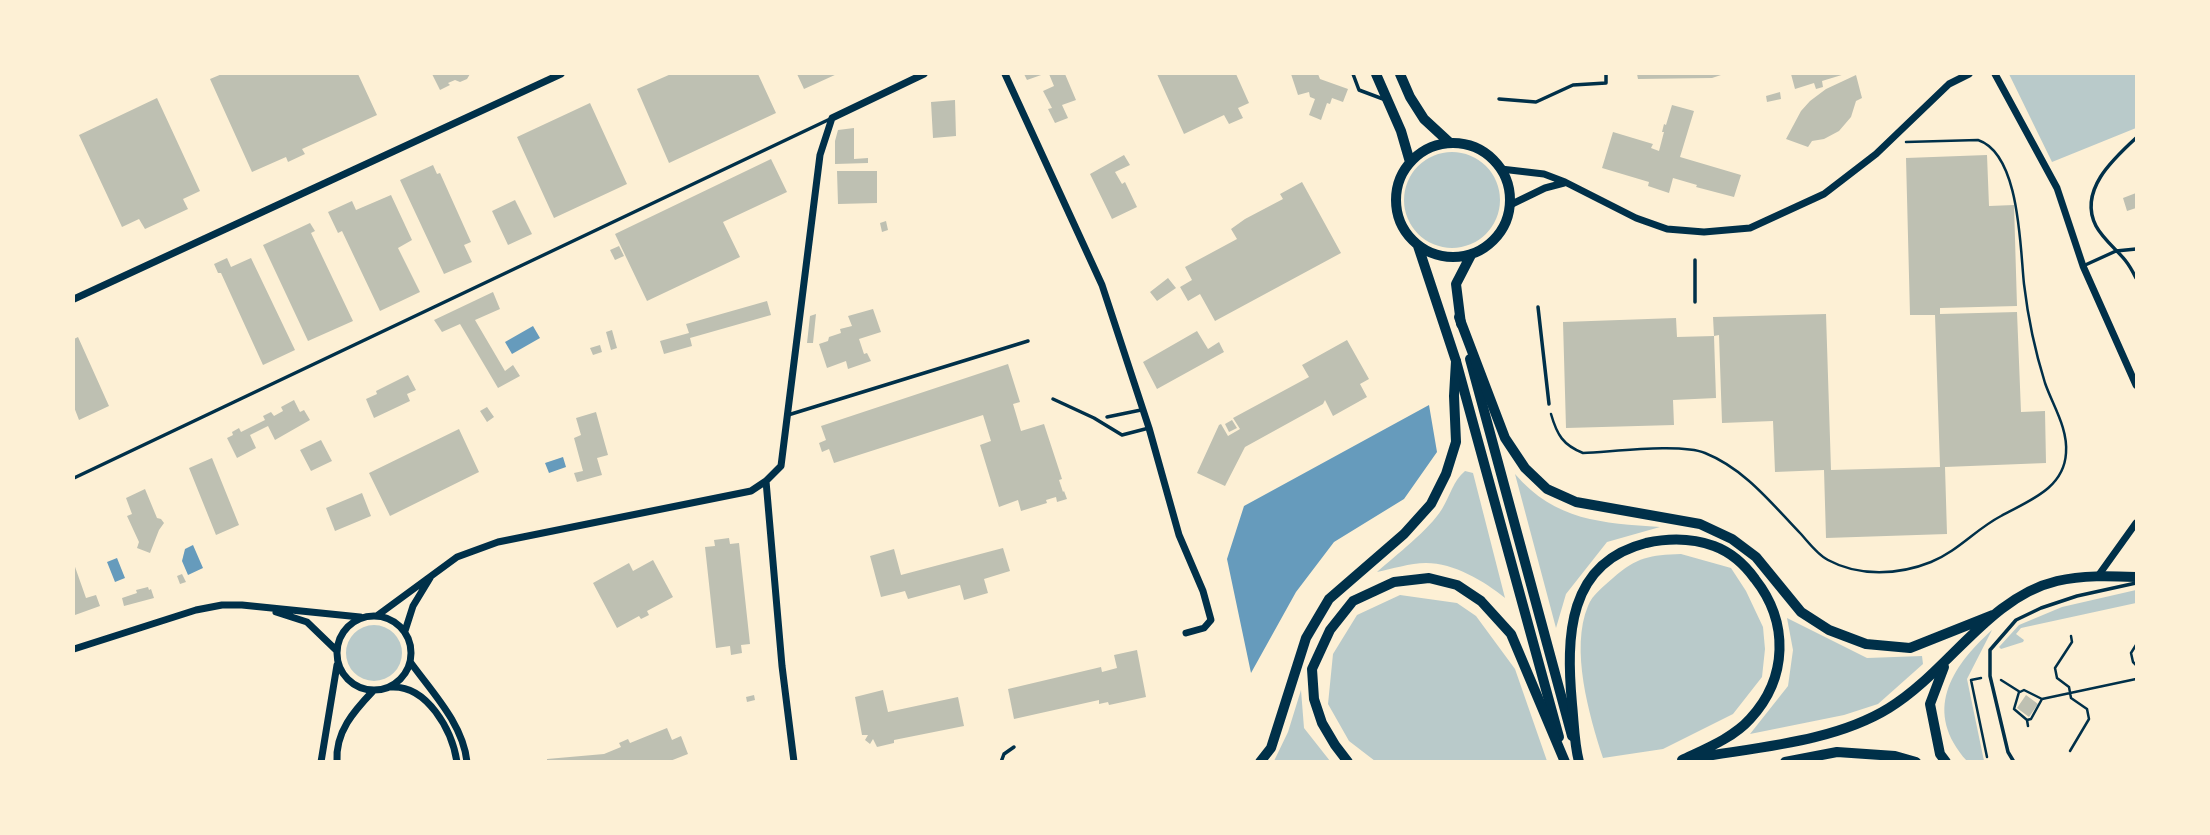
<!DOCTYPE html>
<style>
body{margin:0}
#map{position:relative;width:2210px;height:835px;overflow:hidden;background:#fdf0d5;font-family:Signika,sans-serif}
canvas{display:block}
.frame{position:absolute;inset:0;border:75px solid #fdf0d5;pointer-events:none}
</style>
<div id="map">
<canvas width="2210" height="835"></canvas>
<div class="frame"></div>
</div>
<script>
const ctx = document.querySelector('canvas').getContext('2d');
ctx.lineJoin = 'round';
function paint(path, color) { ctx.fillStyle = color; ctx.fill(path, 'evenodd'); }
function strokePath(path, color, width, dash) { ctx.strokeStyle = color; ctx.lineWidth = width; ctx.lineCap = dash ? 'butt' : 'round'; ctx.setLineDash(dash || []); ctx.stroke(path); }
paint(new Path2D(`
 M2009 74H2136V128L2052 162Z
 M1404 200a48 48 0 1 1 96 0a48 48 0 1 1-96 0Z
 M1465 471 1473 473 1505 598C1484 581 1454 563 1426 563 1410 563 1392 569 1377 572 1396 555 1429 530 1442 509 1450 496 1453 481 1465 471Z
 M1515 474C1555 521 1602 523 1660 527L1607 542 1566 594 1556 628Z
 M1681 554 1731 568 1746 591 1763 627 1765 649 1762 677 1733 714 1663 749 1603 758C1589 715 1570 649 1588 606 1592 595 1604 586 1613 578 1637 557 1650 555 1681 554Z
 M2136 590V603L2021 628 2016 634 2024 640 2023 642 2001 649 1999 647 2019 625 2062 607Z
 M1400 595 1457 603 1476 616 1515 669 1547 761H1375L1349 741 1328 704 1333 654 1357 615Z
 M1787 618 1867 658 1922 656 1923 664 1878 704 1844 715 1750 734 1788 686 1793 650Z
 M346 653a28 28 0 1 1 56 0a28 28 0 1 1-56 0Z
 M1992 630 1967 679 1984 761H1967C1923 712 1950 668 1992 630Z
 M1301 690 1304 728 1330 761H1274L1288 732Z`), '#b9caca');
paint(new Path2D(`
 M533 326 540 338 512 354 505 342Z
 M1429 405 1437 452 1404 499 1334 542 1296 592 1251 673 1227 559 1244 506Z
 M563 457 566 467 549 473 545 463Z
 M193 545 203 568 188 575 182 561 185 549Z
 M117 558 125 578 115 582 107 562Z`), '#669bbc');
paint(new Path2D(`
 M222 74H358L377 115 302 149 305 154 288 162 286 157 252 172 210 79Z
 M432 74H470L467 79 460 82 455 80 448 83 450 85 440 90Z
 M671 74H758L776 113 669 163 637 89Z
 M797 74H837L804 89Z
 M1024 74H1044L1027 80Z
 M1049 74H1065L1076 100 1062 105 1068 118 1055 123 1048 109 1052 108 1043 91 1054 86Z
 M1157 74H1236L1249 103 1238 108 1243 118 1229 124 1224 115 1184 134Z
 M1291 74H1318L1320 79 1348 89 1343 102 1332 98 1330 104 1327 103 1321 120 1309 115 1315 99 1310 97 1309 92 1298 95Z
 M1637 74H1724L1712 78 1638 79Z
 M1791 74H1845L1822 81 1823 87 1816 89 1814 83 1795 89Z
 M1856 75 1862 98 1856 101 1851 117 1839 131 1824 139 1812 141 1808 147 1786 139 1801 111 1810 101 1826 89Z
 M1780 92 1781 99 1767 102 1766 96Z
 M157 98 200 191 183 199 188 209 145 229 139 219 122 227 79 135Z
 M955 100 956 136 933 138 931 102Z
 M590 103 627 184 554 218 517 137Z
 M1672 105 1694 111 1680 157 1741 175 1734 197 1696 187 1697 185 1673 178 1669 193 1648 186 1649 182 1602 168 1613 132 1653 144 1651 148 1659 151 1664 132H1662L1664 124 1666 125Z
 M854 128V159L868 158V163L835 164V141L838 130Z
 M1124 155 1130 165 1115 172 1122 184 1125 182 1137 207 1112 219 1090 174Z
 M1987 155 1989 206 2014 205 2017 306 1940 308V314L2017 312 2021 412 2045 411 2046 463 1945 467 1947 534 1826 538 1824 470 1775 472 1773 421 1722 423 1719 335 1714 336 1713 317 1826 314 1831 470 1940 467 1935 315H1910L1906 158Z
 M771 159 787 192 723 222 740 257 647 301 615 234Z
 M433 165 437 174 440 173 471 242 464 245 472 262 444 274 400 180Z
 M837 171H877V203L838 204Z
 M1302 182 1341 253 1215 321 1200 294 1188 301 1180 287 1192 280 1185 267 1237 239 1231 229 1245 219 1283 199 1280 194Z
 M2136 193V208L2127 211 2123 198Z
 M391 195 412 240 398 248 420 292 380 311 342 231 338 233 328 212 352 201 356 210Z
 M515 200 532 234 508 245 492 211Z
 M886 221 888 230 882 232 880 223Z
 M310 223 315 231 311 233 353 321 308 341 263 245Z
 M619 246 624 256 615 260 610 250Z
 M227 258 231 267 251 258 295 350 263 365 221 273H218L214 264Z
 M1168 278 1176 288 1157 301 1150 292Z
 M493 292 500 309 475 320 505 371 513 365 520 376 498 388 460 324 442 332 434 320Z
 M767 301 771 315 690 338 692 346 664 354 660 341 689 333 686 324Z
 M873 309 881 332 859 339 864 354 867 353 871 361 848 369 846 361 827 368 819 344 828 341 829 337 841 333 840 329 852 326 848 316Z
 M816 314 813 343H807L810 316Z
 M1676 318 1677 337 1714 336 1716 398 1673 400 1674 425 1566 428 1563 322Z
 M612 330 617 348 611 350 606 332Z
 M1197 331 1208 349 1219 342 1224 352 1157 389 1143 362Z
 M78 337 109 406 79 420 74 407V339Z
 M1347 340 1369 379 1360 384 1367 397 1333 416 1325 400 1323 404 1245 447 1225 486 1197 473 1219 425 1221 424 1228 436 1240 429 1233 418 1309 377 1302 365Z
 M600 345 602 352 593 355 590 348Z
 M1008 364 1020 402 1013 404 1021 431 1044 424 1062 479 1059 480 1063 492 1064 491 1067 499 1057 502 1056 497 1046 500 1047 503 1021 511 1018 500 999 507 980 445 991 441 983 415 834 463 829 449 822 452 819 443 826 440 821 426Z
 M408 375 416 390 407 394 410 401 374 418 366 399 377 394 376 391Z
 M294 400 300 412 304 410 310 420 275 440 268 426 250 435 256 448 237 458 227 438 233 435 232 432 239 428 241 432 265 420 263 416 271 412 274 416 283 411 281 407Z
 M487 407 494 417 487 422 480 411Z
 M596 412 608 455 597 458 602 475 577 482 574 473 583 471 574 438 581 435 576 418Z
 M1232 420 1237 428 1229 432 1225 424Z
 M459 429 479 472 390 516 369 473Z
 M321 440 332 461 311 471 300 450Z
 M212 458 239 525 216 535 189 468Z
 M145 489 157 518 161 519 164 523 159 530 150 553 137 548 139 542 127 516 132 514 126 498Z
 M362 493 371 516 335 531 326 508Z
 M729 538 730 544 739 543 750 644 741 645 742 653 731 655 730 646 716 648 705 547 715 546 714 540Z
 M1003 548 1010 571 984 579 988 593 964 600 960 585 908 599 905 591 881 597 870 556 894 549 901 575Z
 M653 560 673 597 647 611 649 615 641 619 639 616 617 628 593 583 629 563 633 571Z
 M74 564 86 598 96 595 100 606 75 615Z
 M182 574 186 582 180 584 177 576Z
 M148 587 149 590 151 589 154 598 124 606 122 598 137 593 136 590Z
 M1137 650 1146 697 1109 705 1108 702 1099 704V700L1014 719 1008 689 1101 667 1102 672 1117 668 1114 655Z
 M883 690 888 712 958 697 964 726 894 740V743L877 747 873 739 870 744 865 740 868 735H862L855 697Z
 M754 695 755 700 747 702 746 697Z
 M2026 695 2038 704 2029 717 2017 708Z
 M667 728 672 740 681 736 688 754 670 761H547V759L604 754 621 747 619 743 628 739 630 743Z`), '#bec0b2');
strokePath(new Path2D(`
 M1551 414C1557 435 1563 445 1583 453 1612 452 1680 443 1705 453 1745 469 1772 504 1801 534 1809 543 1818 555 1828 560 1859 577 1899 575 1931 562 1958 551 1976 529 2001 516 2028 501 2064 489 2066 453 2068 428 2053 406 2045 383 2035 351 2028 318 2024 284 2020 247 2020 154 1978 140L1906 142
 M2136 645 2131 653 2133 662 2136 665
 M1981 678 1971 680 1987 757
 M2001 680 2020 692 2024 690 2042 699 2136 679
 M2019 692 2014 709 2027 720
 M2028 726 2027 720 2031 719 2042 699
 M2070 751 2089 719 2087 709 2071 698 2069 687 2057 678 2055 668 2072 642 2071 636`), '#003049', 2.5);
strokePath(new Path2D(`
 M1353 74 1359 90 1383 99
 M1499 99 1536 102 1573 85 1606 83V74
 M2136 138C2113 159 2078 191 2096 226 2103 239 2116 249 2125 260 2129 265 2133 272 2136 278
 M1695 260V302
 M2083 266 2116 251 2136 249
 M1538 307 1549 404
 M1053 399 1094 418 1122 435 1149 428
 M788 415 1028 341
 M1107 417 1141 410
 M74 478 830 119
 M1001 762 1004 754 1014 747
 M2014 762 2008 752 1990 676V650L2016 620 2041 608 2077 596 2136 583`), '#003049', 3.5);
strokePath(new Path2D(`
 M1005 74 1102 285 1149 428 1179 535 1203 591 1211 620 1204 628 1186 633
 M1995 74 2057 188 2083 266 2136 385
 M1501 169 1544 174 1565 182 1636 218 1667 229 1704 232 1750 228 1824 194 1876 154 1949 84 1969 74
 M1510 205 1545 188 1564 183
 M74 299 561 74
 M2098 576 2136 523
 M276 612 307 622 336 650
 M378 615 457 557 498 542 751 491 766 481
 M337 653a37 37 0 1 1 74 0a37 37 0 1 1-74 0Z
 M405 631 413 606 430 578
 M74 649 196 610 222 605H242L360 617
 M411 663C432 692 463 724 467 762
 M391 687C427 685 452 730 457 762
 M321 762 337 665
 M337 762C335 732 354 711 373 691
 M794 762 782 666 766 481 781 466 820 155 832 118 924 74`), '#003049', 7);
strokePath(new Path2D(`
 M1376 74 1401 131 1410 162
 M1400 74 1410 97 1424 119 1450 143
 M1396 200a57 57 0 1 1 114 0a57 57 0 1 1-114 0Z
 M1418 246 1456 361 1559 737
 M1461 324 1456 284 1471 255
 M1470 359 1572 736`), '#003049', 10);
strokePath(new Path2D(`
 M1459 317 1505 438 1525 468 1547 489 1576 502 1700 524 1732 539 1756 557 1801 612 1829 630 1866 644 1910 648 1993 615
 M1944 667 1930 704 1940 754 1946 762
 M1695 758C1758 747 1834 742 1889 708 1948 672 1989 597 2057 581 2083 575 2110 576 2136 577
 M1260 762 1271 748 1306 638 1329 599 1404 534 1431 504 1446 474 1456 442 1454 396 1456 361
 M1348 762 1335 745 1322 723 1314 699 1312 669 1330 630 1353 601 1394 582 1429 578 1457 585 1481 601 1511 634 1565 762
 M1579 762C1574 743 1574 723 1572 704 1566 637 1567 563 1646 543 1669 538 1692 538 1714 546 1730 552 1745 565 1755 579 1789 622 1788 678 1750 719 1733 738 1705 749 1682 760
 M1785 762 1837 752 1895 756 1916 762`), '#003049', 10);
</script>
